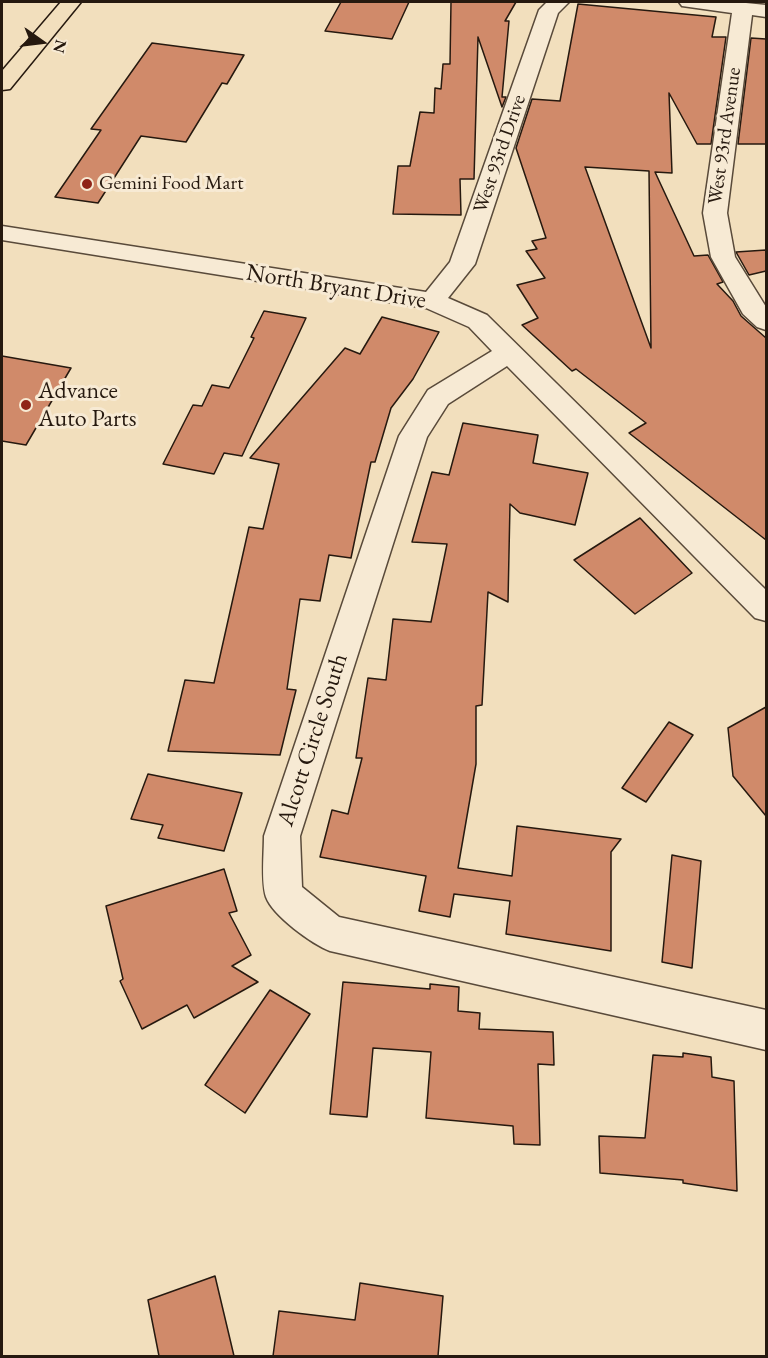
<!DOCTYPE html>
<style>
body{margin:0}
#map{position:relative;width:768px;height:1358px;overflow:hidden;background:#f2dfbd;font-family:"EB Garamond",serif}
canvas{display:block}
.frame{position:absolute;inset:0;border:3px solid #26190f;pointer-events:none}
.north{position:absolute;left:12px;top:12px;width:60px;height:60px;-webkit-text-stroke:4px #f7ead4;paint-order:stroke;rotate:104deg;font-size:16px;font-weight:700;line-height:24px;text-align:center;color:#26190f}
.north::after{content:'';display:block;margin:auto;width:21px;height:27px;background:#26190f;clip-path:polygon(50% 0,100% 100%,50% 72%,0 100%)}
</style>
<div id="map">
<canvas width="768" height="1358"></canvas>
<div class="frame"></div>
<div class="north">N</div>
</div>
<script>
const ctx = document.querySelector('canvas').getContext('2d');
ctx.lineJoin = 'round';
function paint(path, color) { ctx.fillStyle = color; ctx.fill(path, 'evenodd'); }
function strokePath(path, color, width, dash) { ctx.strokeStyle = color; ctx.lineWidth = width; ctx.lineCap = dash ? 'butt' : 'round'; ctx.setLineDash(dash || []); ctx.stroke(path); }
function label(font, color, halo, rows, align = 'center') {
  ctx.font = font + ' "EB Garamond",serif'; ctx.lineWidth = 6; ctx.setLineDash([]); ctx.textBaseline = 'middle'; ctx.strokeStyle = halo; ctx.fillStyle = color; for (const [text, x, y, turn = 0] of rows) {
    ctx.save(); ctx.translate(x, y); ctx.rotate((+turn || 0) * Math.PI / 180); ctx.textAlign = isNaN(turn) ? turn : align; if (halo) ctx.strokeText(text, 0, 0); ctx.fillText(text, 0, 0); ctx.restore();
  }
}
const building = new Path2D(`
 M341 2H409L392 39 325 31Z
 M451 2H516L505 21H509L502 97H506L502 107 478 37 474 179H460L461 215 393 214 398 166H410L420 112 434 113 435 88 441 89 443 64H450Z
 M578 4 716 17 712 37H726L711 144H697L669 93 672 173 655 172 694 256 708 255 723 282 717 284 733 301 741 316 766 338V540L629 433 646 423 576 369 572 371 522 325 538 318 517 285 545 278 526 251 537 249 532 241 546 238 516 148 532 99 560 101ZM585 167 649 171 651 348Z
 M751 38 766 39V144H738Z
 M152 43 244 55 227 84 222 83 186 142 141 136 98 203 55 197 101 130 91 129Z
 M766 250V271L749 275 736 252Z
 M264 311 306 318 242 456 224 453 214 474 163 464 193 405 202 406 212 385 229 388 254 338 251 337Z
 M382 317 439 332 413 379 391 408 375 462H371L351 558 329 555 320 601 300 599 287 689 296 690 280 755 168 751 185 680 214 683 249 527 263 529 279 464 250 458 345 348 360 354Z
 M2 356 71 368 26 445 2 441Z
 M463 423 538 435 533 463 588 473 575 525 520 513 510 504 508 602 488 592 482 705 476 706V764L458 868 512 876 517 826 621 839 611 852V951L506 934 510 901 454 894 450 917 419 911 426 876 320 857 332 810 348 814 362 758H356L368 678 386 680 393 619 431 622 447 544 412 542 432 472 449 475Z
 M640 518 692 573 635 614 574 560Z
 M766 707V816L733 776 728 728Z
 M669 722 693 735 646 802 622 788Z
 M148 774 242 793 224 851 158 838 163 825 131 819Z
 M672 855 701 861 692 968 662 962Z
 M224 869 237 911 229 913 251 955 232 966 258 982 194 1018 187 1005 142 1029 120 981 123 979 106 906Z
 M343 982 430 989V984L459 987 458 1011 480 1013 479 1029 553 1032 554 1065 538 1064 540 1145 514 1144 513 1126 426 1118 431 1052 373 1048 367 1117 330 1114Z
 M270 990 310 1014 245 1113 205 1085Z
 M683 1053 711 1057 712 1077 734 1081 737 1191 683 1183V1180L600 1173 599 1136 645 1138 653 1055 683 1057Z
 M215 1276 234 1356H159L148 1300Z
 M360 1283 443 1296 438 1356H273L279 1311 355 1320Z`);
paint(building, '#d08a6a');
strokePath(building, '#26190f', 1.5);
const minor = new Path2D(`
 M547 2H569L558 13 475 264 448 298 487 315 766 590V621L755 618 507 366 448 404 427 437 300 836 302 887 339 917 766 1010V1050L330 951C312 944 273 916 266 897 261 882 264 853 264 836L399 436 428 390 492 351 469 327 426 308 2 240V226L426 292 450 262 539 10Z
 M679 2H736L766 5V17L752 15 727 213 735 257 766 307V330L757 327 743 314 711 257 703 213 732 13 682 6Z`);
const primary = new Path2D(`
 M61 2H81L10 89 2 90V71Z`);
strokePath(minor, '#594a3a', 3);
strokePath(primary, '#26190f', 3);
paint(minor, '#f7ead4');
paint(primary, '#f2dfbd');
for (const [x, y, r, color] of [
 [87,184,6,"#8f2418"],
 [26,405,6,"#8f2418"]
]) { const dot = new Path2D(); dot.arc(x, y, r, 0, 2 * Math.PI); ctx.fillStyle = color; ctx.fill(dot); strokePath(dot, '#f7ead4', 2); }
label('20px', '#26190f', '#f7ead4', [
 ["West 93rd Avenue",725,136,-82],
 ["West 93rd Drive",500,154,-71]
]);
label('20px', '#26190f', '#f7ead4', [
 ["Gemini Food Mart",99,184]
], 'left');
label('24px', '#26190f', '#f7ead4', [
 ["North Bryant Drive",336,287,9],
 ["Alcott Circle South",313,740,-72]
]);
label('24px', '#26190f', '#f7ead4', [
 ["Advance",38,391],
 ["Auto Parts",38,419]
], 'left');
</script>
